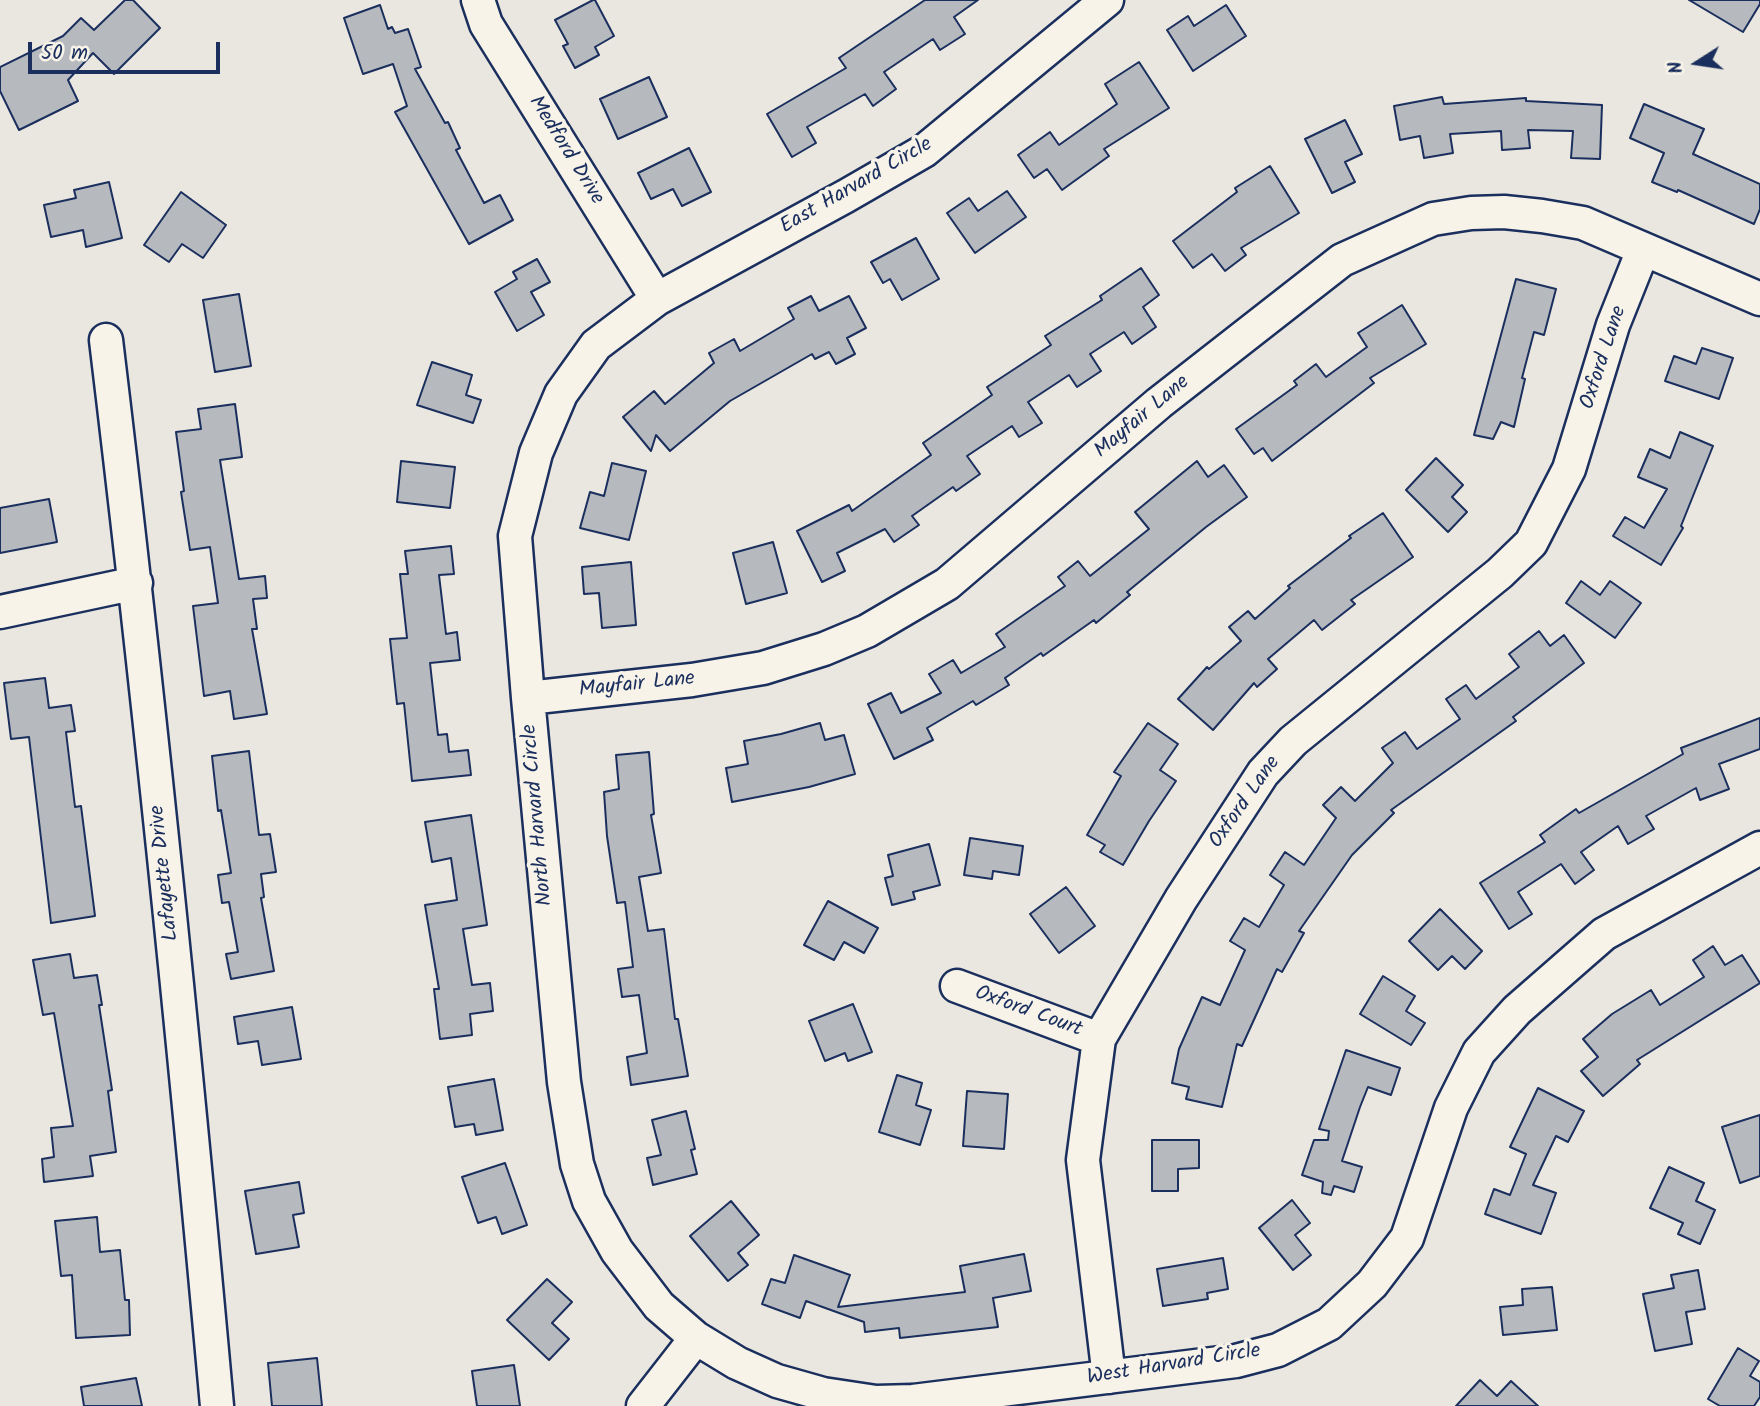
<!DOCTYPE html>
<style>
body{margin:0}
#map{position:relative;width:1760px;height:1406px;overflow:hidden;background:#eae7e0;font-family:Kalam,sans-serif}
canvas{display:block}
.north{position:absolute;left:1662px;top:28px;width:70px;height:70px;-webkit-text-stroke:5px #f7f3e8;paint-order:stroke;rotate:258deg;font-size:19px;font-weight:700;line-height:28px;text-align:center;color:#1b2f5e}
.north::after{content:'';display:block;margin:auto;width:24px;height:32px;background:#1b2f5e;clip-path:polygon(50% 0,100% 100%,50% 72%,0 100%)}
.scale{position:absolute;left:28px;top:42px;width:192px;height:32px;box-sizing:border-box;border:4px solid #1b2f5e;border-top:0;padding-left:9px;font-size:21px;line-height:24px;white-space:nowrap;color:#1b2f5e;-webkit-text-stroke:5px #f7f3e8;paint-order:stroke}
</style>
<div id="map">
<canvas width="1760" height="1406"></canvas>
<div class="north">N</div>
<div class="scale">50 m</div>
</div>
<script>
const ctx = document.querySelector('canvas').getContext('2d');
ctx.lineJoin = 'round';
function paint(path, color) { ctx.fillStyle = color; ctx.fill(path, 'evenodd'); }
function strokePath(path, color, width, dash) { ctx.strokeStyle = color; ctx.lineWidth = width; ctx.lineCap = dash ? 'butt' : 'round'; ctx.setLineDash(dash || []); ctx.stroke(path); }
function label(font, color, halo, rows, align = 'center') {
  ctx.font = font + ' Kalam,sans-serif'; ctx.lineWidth = 7; ctx.setLineDash([]); ctx.textBaseline = 'middle'; ctx.strokeStyle = halo; ctx.fillStyle = color; for (const [text, x, y, turn = 0] of rows) {
    ctx.save(); ctx.translate(x, y); ctx.rotate((+turn || 0) * Math.PI / 180); ctx.textAlign = isNaN(turn) ? turn : align; if (halo) ctx.strokeText(text, 0, 0); ctx.fillText(text, 0, 0); ctx.restore();
  }
}
const building = new Path2D(`
 M125 0H133L160 28 114 74 93 53 68 80 78 101 19 130 0 91V67L63 36 81 18 94 30Z
 M593 0H595L614 36 595 47 599 55 575 68 563 46 568 44 555 20Z
 M925 0H978L954 17 965 34 940 50 933 39 884 72 896 89 873 106 865 94 807 127 816 143 792 157 767 114 846 68 839 58Z
 M1689 0H1760V4L1743 32Z
 M380 5 388 29 392 27 395 33 408 29 421 67 415 69 445 123 448 122 460 148 456 150 484 203 500 195 513 220 469 244 395 112 407 106 393 64 363 74 344 18Z
 M1226 5 1246 36 1193 71 1167 30 1188 16 1194 26Z
 M1139 62 1169 108 1104 149 1109 156 1062 190 1047 169 1034 178 1018 155 1050 132 1059 145 1117 104 1105 84Z
 M649 77 667 117 618 139 600 99Z
 M1442 97 1444 104 1526 98V101L1602 105 1600 159 1571 158 1573 131 1528 130 1530 148 1502 150 1501 131 1450 134 1453 153 1424 158 1420 136 1400 140 1394 106Z
 M1644 104 1704 129 1693 154 1760 184V209L1754 224 1678 190 1677 192 1652 182 1664 153 1630 138Z
 M1345 120 1362 154 1345 162 1355 182 1332 193 1305 139Z
 M689 148 711 192 682 206 673 189 651 199 638 173Z
 M1270 166 1299 213 1241 248 1246 255 1225 271 1212 254 1193 268 1173 241 1237 192 1235 188Z
 M109 182 122 238 86 247 83 230 51 237 44 205 76 198 74 190Z
 M1007 191 1026 217 975 253 947 213 969 198 978 211Z
 M181 192 226 225 203 258 182 244 169 262 144 245Z
 M916 238 939 279 902 300 890 279 883 283 871 262Z
 M537 259 550 282 531 292 544 315 517 331 495 292 517 279 513 272Z
 M1141 268 1159 295 1143 307 1156 327 1132 344 1124 332 1090 354 1101 371 1077 387 1069 375 1028 402 1042 423 1019 437 1012 426 967 456 980 474 956 491 953 487 912 516 919 525 894 542 885 529 837 553 845 571 822 582 797 531 849 505 852 511 931 455 923 443 992 395 987 387 1051 345 1045 336 1102 300 1100 296Z
 M1516 279 1556 289 1544 335 1534 332 1522 378 1525 379 1514 427 1501 422 1493 439 1474 435Z
 M239 294 251 366 215 372 203 300Z
 M811 296 819 311 849 296 866 328 847 338 855 354 836 364 829 352 815 359 812 354 730 401 670 451 656 435 651 451 623 417 654 391 665 404 714 363 709 353 734 339 740 351 794 319 788 308Z
 M1402 305 1426 344 1370 378 1374 383 1272 461 1263 448 1254 454 1236 429 1297 385 1294 381 1316 364 1326 377 1367 347 1358 333Z
 M1702 348 1733 358 1719 399 1665 381 1674 356 1696 364Z
 M432 362 472 375 466 395 481 400 473 423 417 405Z
 M235 404 242 457 220 460 239 579 265 576 267 598 253 599 257 629H252L267 714 234 719 230 691 204 696 193 606 218 603 210 547 190 550 181 492 184 491 176 432 201 429 198 409Z
 M1680 432 1713 446 1681 526 1683 528 1661 565 1613 536 1625 517 1644 528 1667 489 1638 477 1650 449 1670 458Z
 M1436 458 1463 485 1452 497 1467 512 1448 532 1406 490Z
 M401 461 455 467 450 508 397 502Z
 M1197 461 1208 477 1224 465 1247 497 1206 527 1127 592 1130 595 1096 623 1094 620 1043 656 1041 653 1005 678 1009 685 976 705 973 701 927 728 933 740 894 759 868 704 891 693 901 713 941 693 929 674 953 660 961 673 1005 647 996 634 1065 586 1058 577 1078 561 1090 576 1149 529 1135 512Z
 M612 463 646 471 629 540 580 528 590 492 604 496Z
 M49 499 57 542 0 553V508Z
 M1383 513 1413 557 1351 600 1355 604 1322 630 1314 620 1268 659 1277 669 1257 687 1254 683 1213 730 1178 699 1207 667 1209 669 1241 641 1229 627 1248 611 1255 619 1290 588 1288 586 1351 538 1349 536Z
 M773 542 787 593 746 604 733 553Z
 M451 546 454 574 439 575 446 634 457 632 460 660 430 663 438 735 447 734 449 752 468 750 471 775 412 781 404 703 397 704 390 639 407 638 400 574H408L405 551Z
 M631 562 636 625 602 628 599 593 584 594 582 567Z
 M1581 581 1600 595 1610 581 1641 603 1615 638 1566 603Z
 M1539 631 1550 646 1564 635 1584 663 1513 717 1516 721 1391 810 1394 813 1352 855 1299 931 1304 933 1282 972 1277 969 1242 1046 1237 1044 1222 1107 1186 1099 1189 1087 1172 1083 1179 1049 1202 997 1220 1005 1245 950 1230 941 1244 918 1259 927 1284 885 1270 875 1285 852 1304 865 1336 818 1323 805 1341 787 1355 801 1393 763 1382 748 1405 732 1417 749 1460 719 1446 699 1466 685 1476 699 1519 667 1509 654Z
 M45 678 49 708 71 705 75 731 66 732 75 807 81 806 95 916 51 923 29 737 11 739 4 683Z
 M1760 718V749L1719 764 1729 789 1700 800 1696 788 1646 816 1654 829 1628 844 1618 826 1581 852 1594 870 1575 884 1561 864 1518 892 1532 914 1509 929 1480 883 1545 842 1540 835 1576 809 1579 813 1683 754 1681 748Z
 M820 723 825 740 844 735 855 774 809 787 732 802 726 768 748 764 744 741 781 734Z
 M1148 723 1178 744 1160 770 1176 781 1149 821 1123 865 1100 852 1105 845 1087 835 1121 776 1114 772Z
 M249 751 259 835 270 834 276 872 261 874 264 897 261 898 274 971 231 979 226 954 238 952 229 902 222 903 218 875 231 873 221 810 218 811 212 756Z
 M649 752 654 814 651 815 661 873 639 877 648 931 664 929 675 1019H678L688 1076 631 1085 627 1057 647 1053 639 995 622 997 618 969 633 967 625 902 617 903 607 836 604 792 619 789 616 755Z
 M471 815 487 925 463 929 472 985 490 983 493 1011 470 1014 472 1035 440 1039 434 989H439L425 905 457 900 451 858 432 862 425 822Z
 M970 838 1023 846 1019 875 993 871 992 879 964 875Z
 M929 844 940 885 913 892 915 899 892 905 885 878 893 876 888 855Z
 M1066 887 1095 926 1059 953 1030 914Z
 M828 901 878 928 864 953 844 942 834 960 804 945Z
 M1440 909 1482 951 1465 969 1452 956 1438 970 1409 941Z
 M1713 946 1725 965 1742 955 1760 983 1637 1060 1640 1064 1603 1096 1581 1071 1598 1057 1583 1039 1612 1014 1651 990 1660 1005 1704 977 1693 960Z
 M70 954 74 978 97 975 102 1005H99L112 1090 108 1091 116 1152 90 1156 93 1176 44 1182 42 1159 54 1157 51 1128 73 1126 54 1013 43 1015 33 960Z
 M1383 976 1415 996 1406 1011 1425 1023 1411 1045 1360 1014Z
 M853 1004 872 1052 848 1061 845 1053 825 1061 809 1021Z
 M292 1007 301 1059 262 1065 258 1041 238 1044 234 1017Z
 M1346 1050 1400 1068 1391 1095 1368 1087 1360 1107 1342 1161 1362 1167 1354 1192 1334 1186 1331 1195 1322 1193 1323 1182 1302 1175 1314 1140H1328L1329 1131 1319 1129Z
 M897 1075 922 1083 916 1105 931 1110 920 1145 879 1132Z
 M494 1079 503 1130 476 1135 474 1124 455 1127 448 1087Z
 M1538 1088 1584 1111 1568 1142 1556 1136 1533 1185 1556 1193 1541 1234 1485 1214 1494 1189 1510 1195 1526 1154 1510 1147Z
 M967 1091 1008 1094 1004 1149 963 1146Z
 M686 1111 695 1149 691 1150 697 1174 653 1185 647 1158 661 1155 652 1120Z
 M1760 1115V1176L1740 1183 1722 1127Z
 M1152 1140H1199V1168L1178 1169V1191H1152Z
 M505 1163 527 1225 502 1234 496 1217 478 1223 462 1177Z
 M1669 1167 1704 1183 1696 1201 1715 1210 1700 1244 1678 1234 1683 1223 1650 1208Z
 M299 1182 304 1213 293 1215 299 1247 256 1254 245 1191Z
 M1292 1200 1310 1223 1295 1235 1311 1255 1293 1270 1259 1228Z
 M731 1201 759 1235 738 1253 748 1265 728 1281 690 1236Z
 M97 1217 100 1252 120 1250 125 1300H129L130 1335 76 1338 72 1275 61 1276 55 1221Z
 M1024 1254 1031 1291 993 1298 998 1327 900 1338 899 1328 865 1332 864 1322 806 1301 800 1318 762 1304 771 1279 785 1283 794 1255 850 1275 838 1307 965 1292 960 1266Z
 M1223 1258 1228 1289 1207 1293 1208 1299 1163 1306 1157 1269Z
 M1698 1270 1705 1309 1686 1312 1692 1344 1655 1351 1643 1294 1674 1288 1671 1275Z
 M547 1279 572 1302 552 1323 569 1339 549 1360 507 1320Z
 M1552 1287 1557 1330 1503 1335 1500 1307 1523 1305 1522 1289Z
 M1738 1348 1759 1361 1750 1376 1760 1382V1397L1754 1406H1720L1708 1399Z
 M317 1358 322 1406H272L268 1363Z
 M514 1365 520 1406H477L472 1371Z
 M136 1378 142 1406H84L81 1387Z
 M1480 1380 1497 1396 1511 1381 1538 1406H1456Z`);
paint(building, '#b6babf');
strokePath(building, '#1b2f5e', 2);
const minor = new Path2D(`
 M478 0 486 24 657 299
 M1107 0 924 151 846 196 657 299 596 345 561 394 536 453 515 536 528 698 564 1082 577 1164 589 1201 617 1251 659 1306 696 1338 737 1363 777 1381 823 1394 876 1402 913 1401 1236 1361 1278 1350 1329 1324 1372 1284 1407 1238 1451 1108 1479 1052 1517 1010 1604 934 1760 848
 M106 340C149 695 185 1050 217 1406
 M0 612 136 583
 M528 698 692 680 763 668 824 649 867 631 947 584 1159 403 1342 260 1433 219 1471 213 1504 212 1542 216 1583 223 1760 299
 M957 986 1099 1039
 M1109 1377 1083 1160 1099 1039 1181 899 1263 773 1293 741 1500 573 1531 543 1569 469 1613 325 1643 250
 M643 1406 696 1338`);
strokePath(minor, '#1b2f5e', 37);
strokePath(minor, '#f7f3e8', 32);
label('21px', '#1b2f5e', '#f7f3e8', [
 ["Medford Drive",565,151,58],
 ["East Harvard Circle",857,187,-30],
 ["Oxford Lane",1605,358,-72],
 ["Mayfair Lane",1143,418,-40],
 ["Mayfair Lane",637,686,-6],
 ["Oxford Lane",1246,803,-55],
 ["North Harvard Circle",539,815,-95],
 ["Lafayette Drive",166,873,-96],
 ["Oxford Court",1028,1013,20],
 ["West Harvard Circle",1174,1366,-9]
]);
</script>
